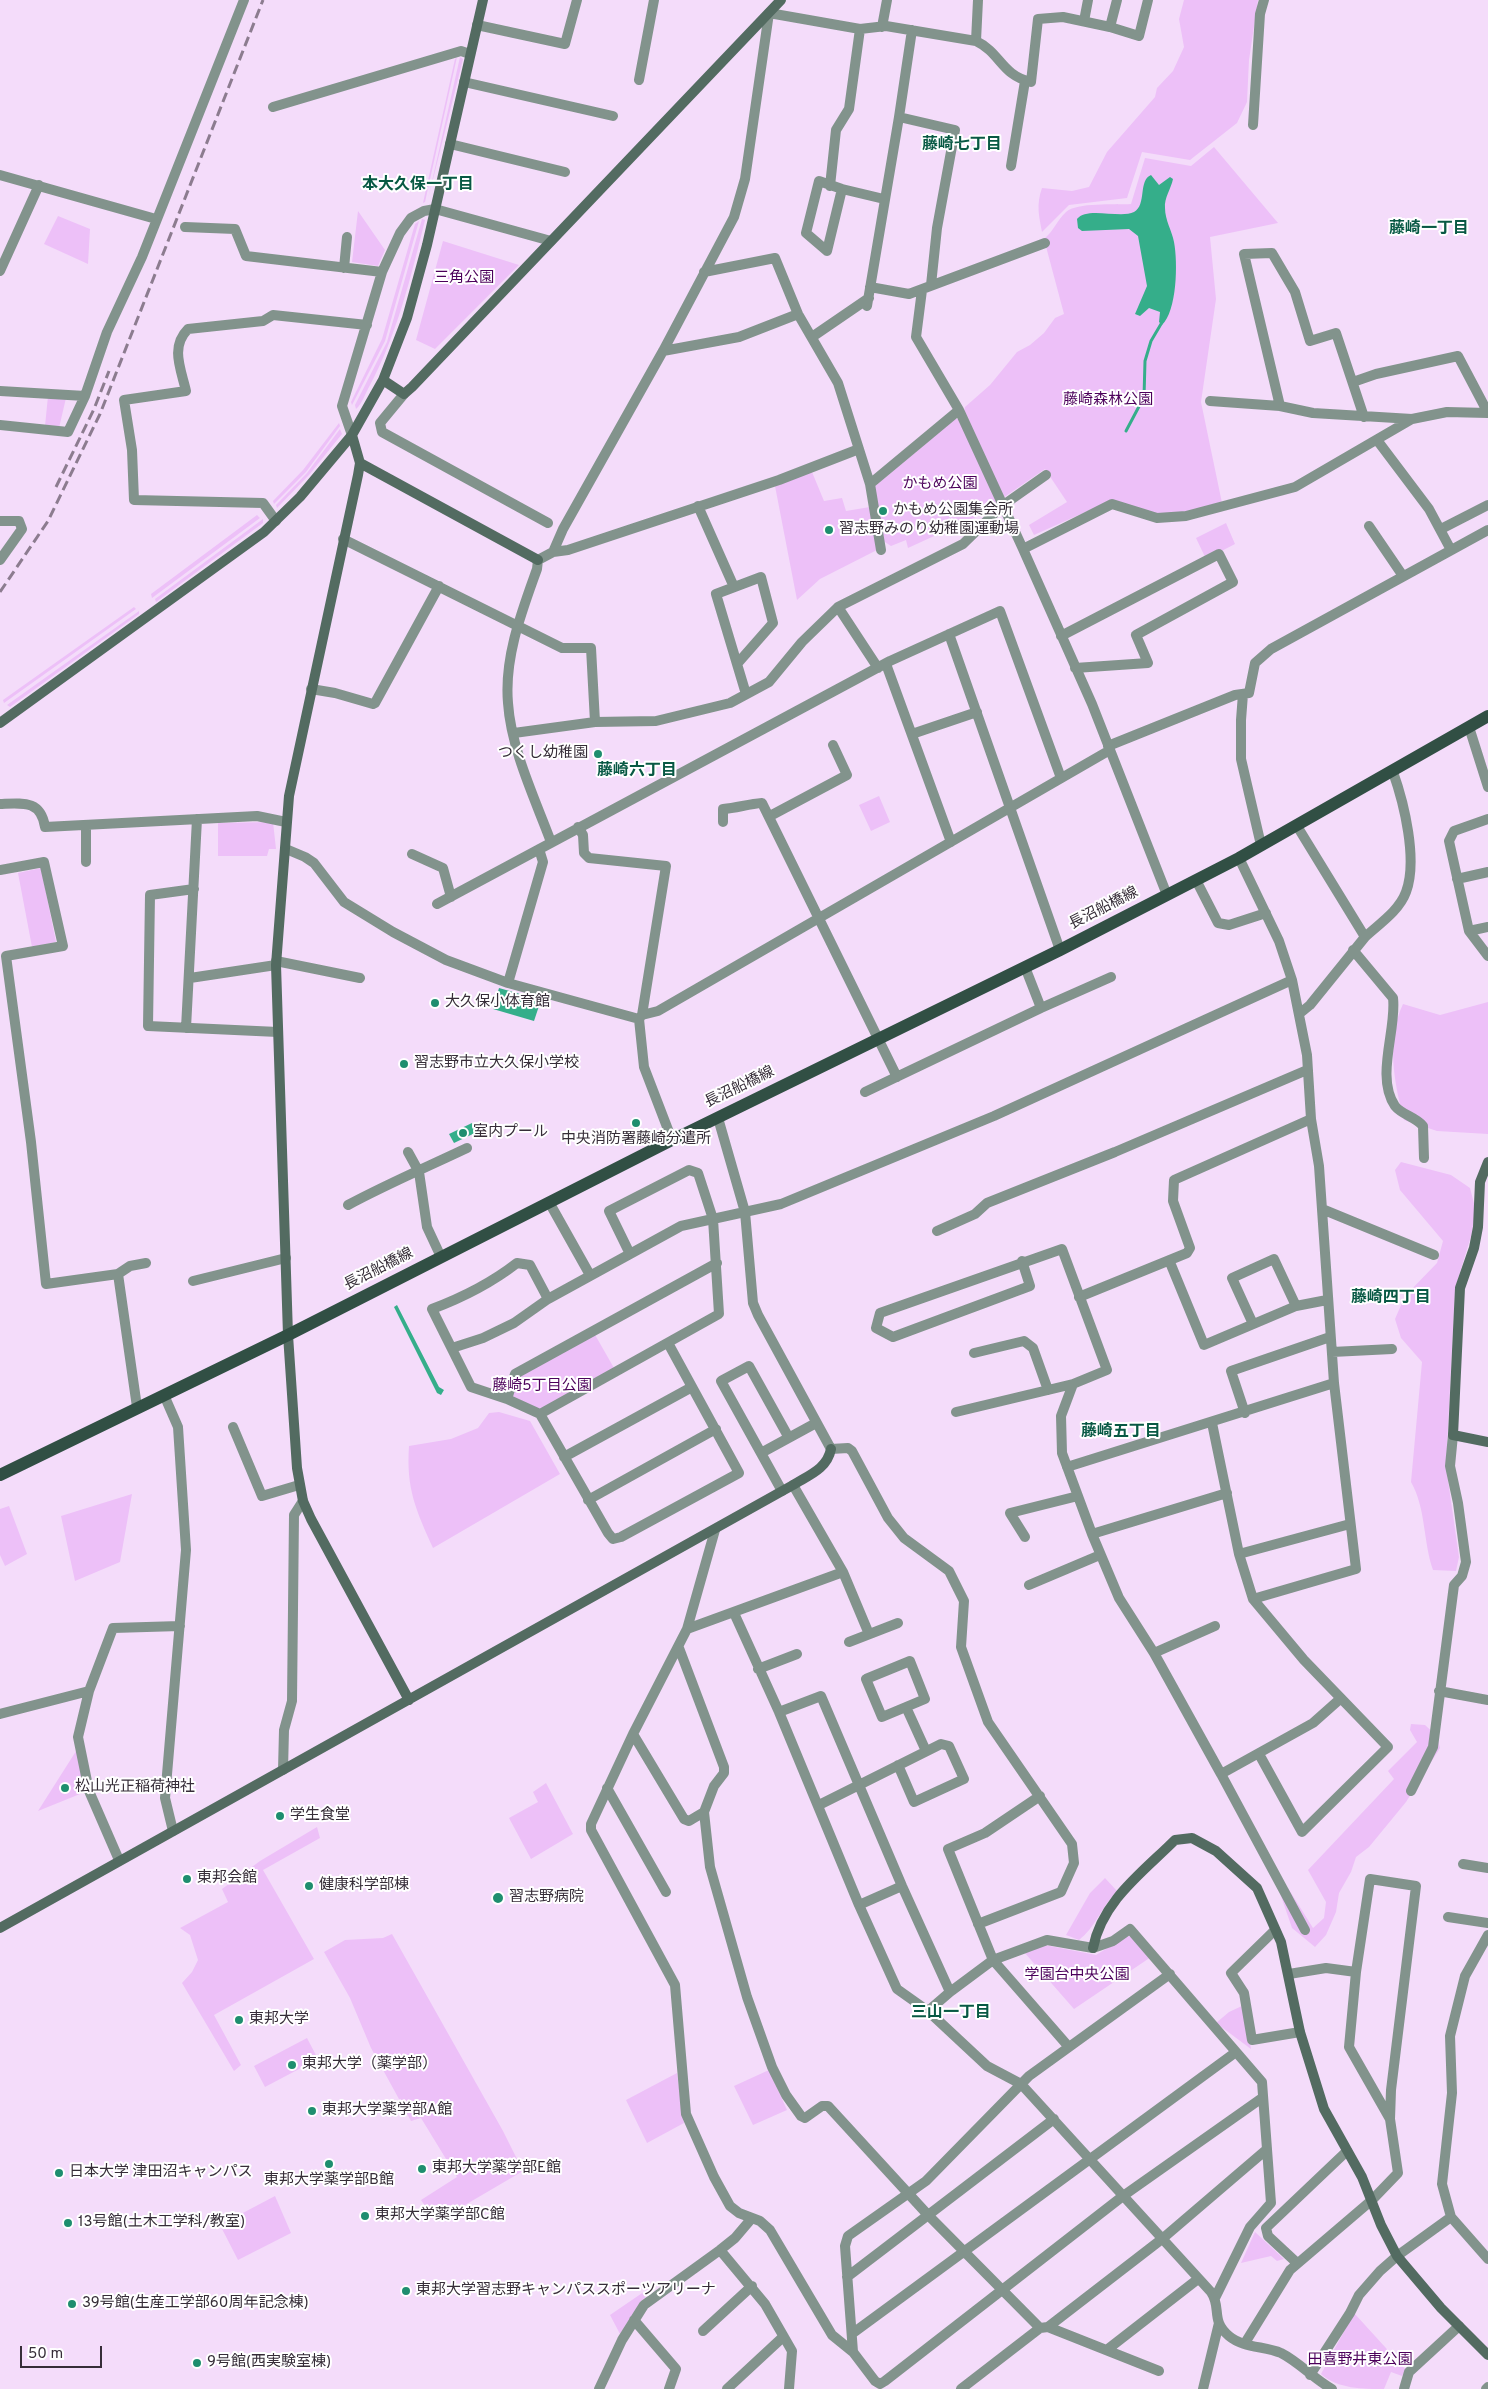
<!DOCTYPE html>
<meta charset="utf-8">
<style>
body{margin:0}
#map{position:relative;width:1488px;height:2389px;overflow:hidden;background:#f4dcfa;font-family:Overpass,sans-serif}
canvas{display:block}
.scale{position:absolute;left:20px;top:2346px;width:82px;height:22px;box-sizing:border-box;border:2px solid #362d38;border-top:0;padding-left:6px;font-size:15px;line-height:18px;white-space:nowrap;color:#362d38;-webkit-text-stroke:4px #fff;paint-order:stroke}
</style>
<div id="map">
<canvas width="1488" height="2389"></canvas>
<div class="scale">50 m</div>
</div>
<script>
const ctx = document.querySelector('canvas').getContext('2d');
ctx.lineJoin = 'round';
function paint(path, color) { ctx.fillStyle = color; ctx.fill(path, 'evenodd'); }
function strokePath(path, color, width, dash) { ctx.strokeStyle = color; ctx.lineWidth = width; ctx.lineCap = dash ? 'butt' : 'round'; ctx.setLineDash(dash || []); ctx.stroke(path); }
function label(font, color, halo, rows, align = 'center') {
  ctx.font = font + ' Overpass,"Noto Sans JP",sans-serif'; ctx.lineWidth = 4; ctx.setLineDash([]); ctx.textBaseline = 'middle'; ctx.strokeStyle = halo; ctx.fillStyle = color; for (const [text, x, y, turn = 0] of rows) {
    ctx.save(); ctx.translate(x, y); ctx.rotate((+turn || 0) * Math.PI / 180); ctx.textAlign = isNaN(turn) ? turn : align; if (halo) ctx.strokeText(text, 0, 0); ctx.fillText(text, 0, 0); ctx.restore();
  }
}
paint(new Path2D(`
 M1184 0H1258L1249 60 1247 102 1237 123 1190 160 1142 152 1127 198 1069 205 1042 232C1039 216 1036 205 1042 188L1072 191 1089 187 1107 152 1155 97 1157 88 1173 71 1184 47 1179 19Z
 M457 57 425 202 423 203 455 59Z
 M460 57 463 59 428 199Z
 M1214 147 1278 223 1210 237 1216 299 1201 402 1222 503 1188 512 1157 515 1110 501 1034 535 1029 525 1067 502 1045 469 1003 498 964 412 965 407 990 385 1017 352 1030 345 1044 333 1055 318 1064 314 1044 239C1054 231 1057 220 1066 212 1077 202 1115 205 1131 204L1145 158 1191 166Z
 M358 211 385 250 378 266 352 262Z
 M58 216 90 229 88 264 44 244Z
 M422 219 425 220C411 277 397 335 369 387 365 394 362 404 356 409L355 405 387 342Z
 M419 221 385 341 352 405 351 402 382 339 415 224Z
 M443 241 519 265 435 349 416 340Z
 M48 396 66 398 59 428 45 426Z
 M955 419H959L964 427 997 502 993 509 908 548 906 540 891 546 882 540 874 487Z
 M339 423 340 426 306 472 274 504 273 501 303 470Z
 M340 429 342 434 309 475 277 508 276 505 307 473Z
 M812 472 824 501 842 498 846 511 870 507 877 550 820 579 797 600 775 486Z
 M257 515 260 518 152 598 151 594Z
 M263 519V523L156 602 155 599Z
 M1226 523 1235 544 1206 559 1196 538Z
 M134 607 136 609 4 703 3 700Z
 M139 611V614L10 707 7 705Z
 M879 796 890 822 871 831 859 805Z
 M273 822 276 849H269L267 856H218V823Z
 M41 868 56 942 32 947 18 873Z
 M1488 1002V1134L1437 1131 1404 1120C1394 1082 1386 1040 1403 1004L1440 1015Z
 M1401 1162 1451 1175 1470 1188 1476 1211 1471 1236 1455 1289 1446 1466 1459 1557 1456 1571 1433 1570C1423 1541 1426 1508 1411 1482L1422 1362 1401 1338 1395 1319 1405 1296 1437 1263 1443 1241 1400 1190 1395 1170Z
 M594 1333 614 1368 540 1414 510 1397 516 1377Z
 M499 1412 530 1421 560 1474 433 1548C416 1510 406 1489 409 1446L451 1439 478 1428 489 1413Z
 M132 1494 120 1562 75 1581 61 1516Z
 M9 1506 27 1554 5 1566 0 1555V1509Z
 M1411 1724 1425 1725 1437 1736 1440 1748 1406 1802 1369 1847 1356 1857 1351 1872 1339 1893 1336 1912 1326 1935 1315 1947 1292 1928 1280 1893 1288 1888 1313 1928 1324 1918 1326 1902 1308 1870 1394 1779 1388 1771 1417 1742 1410 1730Z
 M78 1748 85 1792 38 1811Z
 M546 1783 573 1834 531 1859 509 1818 538 1802 533 1792Z
 M317 1827 320 1838 263 1870 314 1959 214 2015 241 2065 234 2071 182 1983 192 1972 198 1960 190 1935 180 1928 228 1902 222 1889 260 1861Z
 M1105 1878 1117 1891C1102 1906 1095 1928 1079 1940L1066 1935 1090 1893Z
 M392 1934 503 2131 523 2171 436 2222 421 2200 457 2177 421 2118 411 2121 371 2048 350 1998 324 1952 345 1940 383 1938Z
 M1127 1936 1134 1937 1151 1957 1074 2009 1024 1952 1045 1945 1096 1955Z
 M1244 2005 1251 2049 1216 2023 1229 2012Z
 M307 2038 318 2059 265 2087 254 2066Z
 M769 2070 787 2110 753 2125 734 2086Z
 M677 2073 684 2123 647 2143 626 2100Z
 M275 2196 291 2233 238 2260 220 2225Z
 M1255 2232 1284 2259 1277 2261 1271 2256 1241 2263Z
 M651 2287 652 2292 641 2301 620 2334 610 2315Z
 M1354 2313 1406 2370 1402 2376 1391 2372 1384 2389C1363 2389 1338 2389 1321 2374Z`), '#edc0f8');
paint(new Path2D(`
 M1151 175 1159 185 1170 177 1173 179C1171 189 1164 198 1165 208 1165 220 1172 231 1174 242 1178 263 1177 311 1162 325L1159 322 1160 312 1149 308 1140 316 1135 314 1147 286 1138 236 1129 229 1082 231 1078 228 1077 219C1087 206 1120 219 1134 212 1147 205 1138 180 1151 175Z
 M499 988 541 1000 534 1021 493 1009Z
 M472 1123 477 1132 454 1143 449 1134Z
 M397 1305 439 1387 444 1390 441 1395 437 1393 394 1307Z`), '#35ae8a');
strokePath(new Path2D(`
 M1126 431 1144 397 1145 361 1151 341 1161 324`), '#35ae8a', 3);
strokePath(new Path2D(`
 M1084 21 1088 0
 M477 25 565 44 577 0
 M882 27 887 0
 M1110 27 1139 36 1148 0
 M976 41 978 0
 M639 80 654 0
 M464 82 613 116
 M273 107 461 51 470 54
 M899 117 912 30
 M1253 125 1260 14 1264 0
 M450 144 565 172
 M1011 166 1025 81
 M0 175 156 219
 M830 186 836 130 849 109 860 29
 M842 189 827 251 806 233 819 181 842 189 884 199
 M185 227 235 229 246 256 382 272
 M344 268 347 237
 M0 271 39 185
 M704 272 775 258 798 314 838 383 870 484 881 550
 M870 287 909 294 1045 243
 M867 306 899 117 955 130 937 228 931 285
 M812 337 869 298
 M663 351 739 337 798 314
 M1353 382 1376 374 1458 356 1488 413
 M0 391 85 396 107 332 142 257 244 0
 M404 394 380 423 382 432 548 523
 M1210 401 1280 406 1313 413 1412 419 1447 412 1488 413
 M1280 406 1244 254 1272 253 1295 292 1310 341 1336 333 1364 417
 M959 410 1023 549 1112 504 1157 518 1186 516 1295 487 1412 419
 M0 425 68 432 85 396
 M352 435 342 406 382 272 400 233 411 218 424 211 435 209 551 241
 M1377 440 1429 509 1451 550
 M870 484 959 410 916 337 922 290
 M698 506 734 587
 M0 521H19L22 529 0 560
 M276 521 263 503 134 500 132 450 124 400 186 391C181 369 170 347 188 329L263 321 273 315 367 325
 M1369 526 1403 576
 M1441 529 1488 505
 M343 539 562 648H591L595 722
 M1023 549 1092 704 1167 895
 M553 552 568 550 779 480 859 449
 M838 607 878 668
 M949 634 1060 950
 M1061 636 1219 554 1233 582 1136 635 1148 663 1075 668
 M737 664 773 623 761 577 716 594 746 694
 M886 664 951 842
 M311 689 335 693 373 704 375 703 439 586
 M1243 694 1241 720V759L1261 845
 M1469 727 1488 787
 M514 733 595 722 656 721 730 703 769 682 802 642 838 607 963 544 1002 506 1046 475
 M912 734 977 712
 M1108 746 1235 695 1249 693 1255 663 1271 649 1488 530
 M0 804C23 803 41 800 45 827L257 816 286 822
 M770 816 847 775 833 745
 M1488 819 1454 831 1449 841 1469 931 1488 956
 M723 822V809C737 808 748 804 762 803L897 1077
 M86 825V862
 M1297 826 1365 937 1310 1005 1299 1014
 M578 827 583 835 584 853 589 858 666 866 642 1015
 M551 842C535 799 511 749 508 703 504 657 522 611 537 569L538 560 553 552 563 529 663 351 734 217 745 179 769 13 860 29 886 26 976 41C1001 53 1001 75 1031 82L1038 19 1063 17 1110 27 1117 0
 M286 849 305 857 314 863 344 902 393 932 446 960 508 983 639 1019 642 1015 658 1011 1110 750
 M412 854 443 868 451 897
 M1239 858 1279 941 1292 980 1307 1055 1311 1119 1319 1166 1334 1383 1356 1569 1253 1599
 M0 870 44 862 63 946 6 956 31 1142 46 1284 118 1274
 M1457 879 1488 872
 M1196 880 1218 923 1229 925 1266 913
 M194 889 150 895 148 1026 278 1032
 M437 904 890 661 1000 611 1061 778
 M1469 931 1488 927
 M1365 937C1379 924 1399 911 1406 892 1418 860 1404 803 1393 772
 M1353 950 1393 998C1397 1029 1375 1077 1395 1106 1402 1115 1416 1117 1423 1126L1424 1158
 M276 961 360 978
 M190 978 276 965
 M508 983 543 862 539 849
 M1041 1008 1111 977
 M639 1019 644 1067 672 1140
 M186 1028 197 819
 M865 1092 1041 1008 1025 967
 M718 1118 745 1212 753 1303 758 1315 831 1449 848 1448 852 1451 888 1518 904 1538 949 1571 964 1601 961 1647 988 1722 1072 1844 1074 1863 1061 1892 978 1924
 M408 1152 419 1172 427 1227 441 1257
 M549 1202 590 1275
 M348 1205C387 1184 427 1167 467 1148
 M1322 1209 1434 1255
 M937 1231 975 1214 987 1203 1115 1152 1307 1070
 M1169 1260 1204 1345 1296 1306 1327 1300
 M1022 1261 1030 1286 893 1337 876 1328 880 1313 1062 1249 1107 1370 1073 1384 1061 1416 1062 1453 1092 1534 1119 1598 1154 1653 1221 1774 1313 1723 1340 1699
 M193 1281 286 1258
 M1079 1297 1187 1253 1190 1248 1173 1201 1174 1180 1311 1119
 M548 1299 530 1265 517 1263C490 1284 464 1297 432 1309L471 1387 507 1399 540 1414 608 1533 613 1539 621 1537 739 1473 668 1343
 M1253 1324 1232 1278 1274 1259 1296 1306
 M452 1348 483 1338 514 1323 548 1299 681 1226 781 1204 994 1116 1292 980
 M1332 1352 1392 1349
 M974 1353 1024 1341 1033 1348 1048 1390
 M164 1395 178 1427 186 1550 165 1798 173 1831
 M507 1399 515 1374 717 1263
 M137 1407 118 1274 130 1266 146 1263
 M956 1412 1073 1384
 M1245 1413 1231 1371 1330 1337
 M540 1414 719 1314 713 1219 698 1173 689 1170 609 1211 630 1254
 M1212 1423 1239 1554 1253 1599 1304 1660 1388 1747 1302 1832 1259 1754
 M233 1427 262 1496 299 1485
 M761 1453 816 1423
 M564 1457 692 1387
 M1067 1467 1334 1383
 M793 1485 843 1572 869 1634
 M782 1491 721 1381 749 1366 789 1438
 M588 1500 716 1429
 M715 1530 687 1629 633 1734 591 1824V1830L675 1985 686 2114 714 2177 730 2206 739 2213 760 2221 770 2230 832 2335 853 2352 875 2381 880 2384 885 2381 1123 2196 1262 2098
 M1092 1534 1227 1493
 M1025 1537 1010 1513 1078 1496
 M1239 1554 1350 1524
 M1029 1585 1100 1555
 M734 1613 779 1712 859 1905 897 1989 928 2011 987 2066 1021 2084 1211 2292C1222 2308 1210 2320 1229 2336 1243 2348 1265 2346 1281 2353 1299 2362 1314 2379 1332 2389
 M687 1629 843 1572
 M849 1642 898 1623
 M679 1648 724 1767V1773L714 1786 704 1812 710 1867 747 1997 772 2067 786 2095 801 2116 805 2118 822 2106H828L928 2215 1040 2328
 M1154 1653 1215 1626
 M910 1661 925 1699 882 1717 866 1679Z
 M758 1669 797 1654
 M1439 1691 1488 1700
 M906 1707 926 1751
 M779 1712 821 1696 902 1886 950 1992
 M0 1714 89 1691
 M633 1734 684 1819 689 1821 704 1812
 M283 1770 284 1730 292 1701 294 1515 303 1501
 M1221 1774 1305 1930
 M607 1788 666 1892
 M1411 1791 1433 1747 1454 1585 1462 1576 1466 1562 1458 1503 1450 1466 1453 1435
 M1040 1796 985 1833 948 1849 993 1960 1068 2046
 M819 1805 941 1744 949 1746 964 1779 914 1802 898 1765
 M119 1860 89 1791 78 1737 89 1691 113 1628 180 1626
 M1463 1864 1488 1868
 M859 1905 902 1886
 M1448 1917 1488 1923
 M1275 1930 1231 1973 1244 1993 1252 2040 1300 2032
 M1488 1935 1465 1976 1450 2036 1452 2093 1442 2184 1451 2217 1488 2259
 M1289 1974 1326 1968 1356 1972
 M928 2011 950 1992 993 1960 1047 1940 1093 1948 1113 1941 1130 1929 1262 2082 1271 2203 1250 2227 1215 2298
 M720 2250 765 2304 792 2351 789 2389
 M1297 2263 1268 2236 1266 2228 1347 2151
 M847 2277 1054 2119
 M634 2320 676 2369 669 2389
 M1048 2327 1159 2371
 M703 2331 752 2286
 M853 2333 1236 2052
 M1245 2343 1290 2270 1372 2200 1398 2173 1390 2119 1391 2090 1416 1886 1370 1879 1356 1972 1349 2047 1390 2119
 M1108 2349 1198 2279
 M853 2352 845 2246 848 2236 926 2181 1029 2076 1170 1974
 M1310 2375 1350 2313 1359 2295 1380 2271 1397 2256 1451 2217
 M599 2389 622 2340 644 2305 720 2250 735 2238 752 2218
 M727 2389 783 2337
 M961 2389 1040 2328 1048 2327 1162 2239 1266 2150
 M1203 2389 1219 2323
 M1404 2389 1409 2372 1459 2326
 M1486 2389 1488 2387`), '#82938c', 10);
strokePath(new Path2D(`
 M383 380 404 394 412 387 781 0
 M352 435 383 380 407 318 427 245 483 0
 M360 463 538 560
 M0 723 264 532 300 497 352 435 360 463 358 475 289 796 276 965 288 1335 297 1468 303 1501 311 1519 409 1700
 M1488 1162 1480 1182 1478 1227 1474 1248 1460 1288 1453 1435 1488 1442
 M0 1928 793 1485C809 1475 827 1469 831 1449
 M1093 1948C1102 1901 1143 1872 1175 1840L1192 1838 1216 1851 1257 1888 1281 1942 1300 2032 1324 2109 1362 2177 1381 2225 1397 2256 1441 2308 1488 2355`), '#536b61', 10);
strokePath(new Path2D(`
 M0 1475 288 1335 672 1140 1060 950 1239 858 1488 716`), '#314f44', 12);
strokePath(new Path2D(`
 M56 487 94 409 109 371
 M0 592 48 521 100 414 263 0`), '#8c7c8f', 3, [10, 5]);
for (const [x, y, r, color] of [
 [883,511,5,"#1e8e6f"],
 [829,530,5,"#1e8e6f"],
 [598,754,5,"#1e8e6f"],
 [435,1003,5,"#1e8e6f"],
 [404,1064,5,"#1e8e6f"],
 [636,1123,5,"#1e8e6f"],
 [463,1133,5,"#1e8e6f"],
 [65,1788,5,"#1e8e6f"],
 [280,1816,5,"#1e8e6f"],
 [187,1879,5,"#1e8e6f"],
 [309,1886,5,"#1e8e6f"],
 [498,1898,6,"#1e8e6f"],
 [239,2020,5,"#1e8e6f"],
 [292,2065,5,"#1e8e6f"],
 [312,2111,5,"#1e8e6f"],
 [329,2164,5,"#1e8e6f"],
 [422,2169,5,"#1e8e6f"],
 [59,2173,5,"#1e8e6f"],
 [365,2216,5,"#1e8e6f"],
 [68,2223,5,"#1e8e6f"],
 [406,2291,5,"#1e8e6f"],
 [72,2304,5,"#1e8e6f"],
 [197,2363,5,"#1e8e6f"]
]) { const dot = new Path2D(); dot.arc(x, y, r, 0, 2 * Math.PI); ctx.fillStyle = color; ctx.fill(dot); strokePath(dot, '#fff', 2); }
label('15px', '#4c005b', '#fff', [
 ["三角公園",464,279],
 ["藤崎森林公園",1108,401],
 ["かもめ公園",940,485],
 ["藤崎5丁目公園",542,1387],
 ["学園台中央公園",1077,1976],
 ["田喜野井東公園",1360,2361]
]);
label('15px', '#362d38', '#fff', [
 ["かもめ公園集会所",893,511],
 ["習志野みのり幼稚園運動場",839,530],
 ["つくし幼稚園",588,754,"right"],
 ["大久保小体育館",445,1003],
 ["習志野市立大久保小学校",414,1064],
 ["室内プール",473,1133],
 ["中央消防署藤崎分遣所",636,1140,"center"],
 ["松山光正稲荷神社",75,1788],
 ["学生食堂",290,1816],
 ["東邦会館",197,1879],
 ["健康科学部棟",319,1886],
 ["習志野病院",509,1898],
 ["東邦大学",249,2020],
 ["東邦大学（薬学部）",302,2065],
 ["東邦大学薬学部A館",322,2111],
 ["東邦大学薬学部E館",432,2169],
 ["日本大学 津田沼キャンパス",69,2173],
 ["東邦大学薬学部B館",329,2181,"center"],
 ["東邦大学薬学部C館",375,2216],
 ["13号館(土木工学科/教室)",78,2223],
 ["東邦大学習志野キャンパススポーツアリーナ",416,2291],
 ["39号館(生産工学部60周年記念棟)",82,2304],
 ["9号館(西実験室棟)",207,2363]
], 'left');
label('15px', '#362d38', '#fff', [
 ["長沼船橋線",1104,909,-27],
 ["長沼船橋線",740,1088,-26],
 ["長沼船橋線",379,1270,-27]
]);
label('bold 16px', '#085944', '#fff', [
 ["藤崎七丁目",962,146],
 ["本大久保一丁目",418,186],
 ["藤崎一丁目",1429,230],
 ["藤崎六丁目",637,772],
 ["藤崎四丁目",1391,1299],
 ["藤崎五丁目",1121,1433],
 ["三山一丁目",951,2014]
]);
</script>
